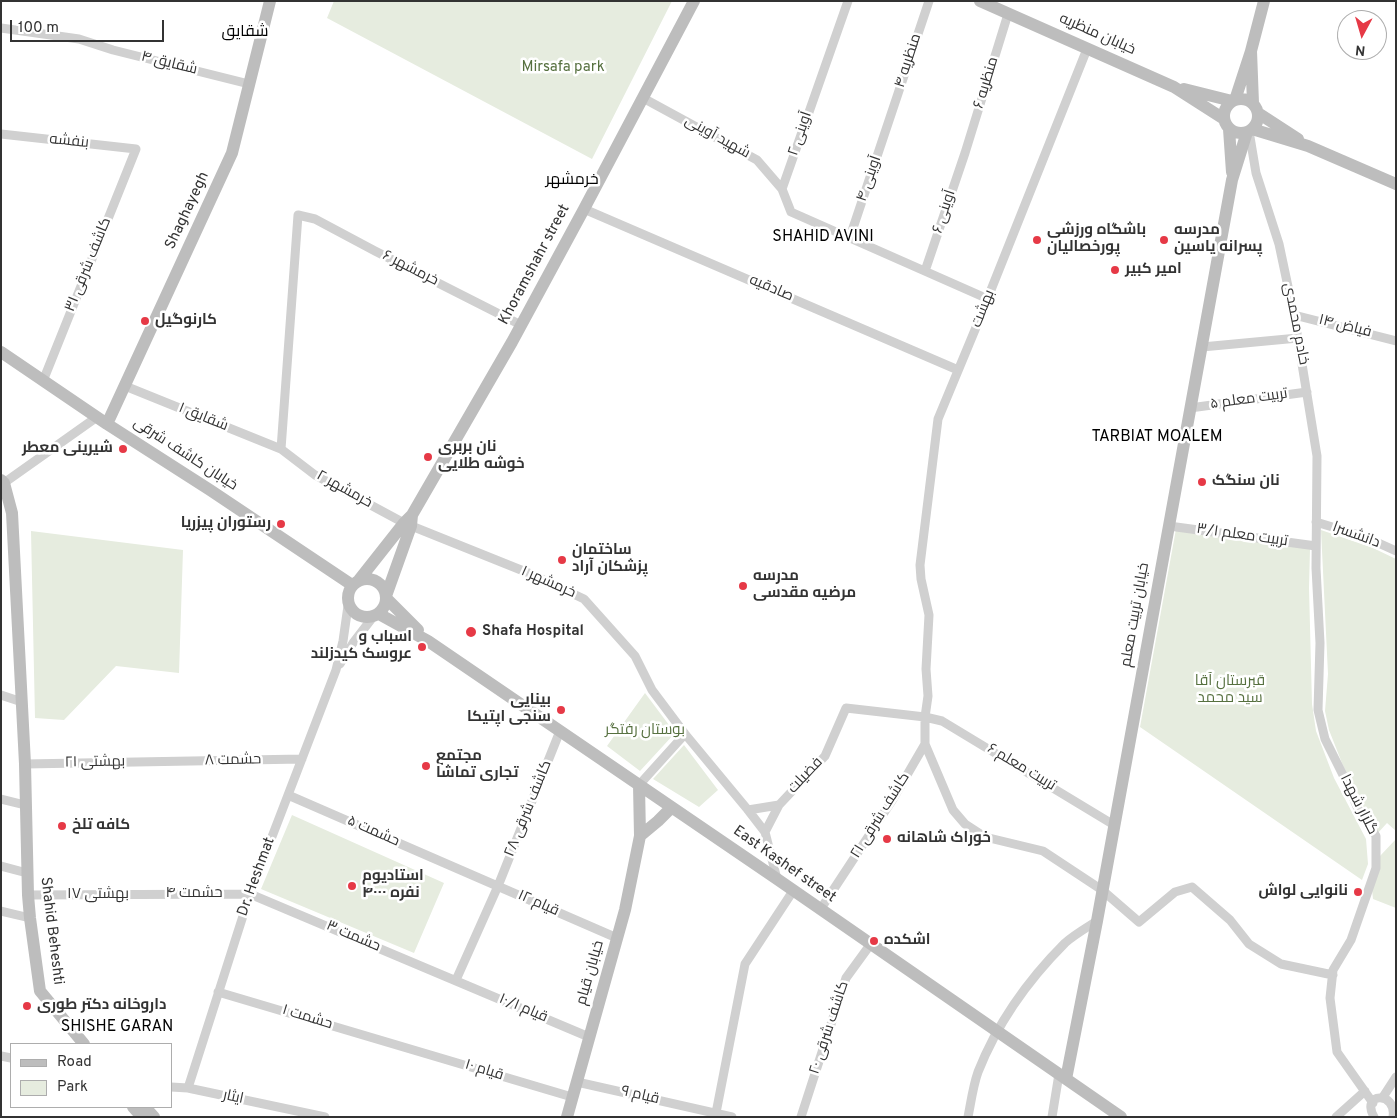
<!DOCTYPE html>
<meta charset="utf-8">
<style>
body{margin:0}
#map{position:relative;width:1397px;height:1118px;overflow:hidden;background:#fff;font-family:Overpass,sans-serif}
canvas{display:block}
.frame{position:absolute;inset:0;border:2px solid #333;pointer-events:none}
.legend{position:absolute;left:10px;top:1043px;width:162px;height:65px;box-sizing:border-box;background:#fff;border:1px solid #adadad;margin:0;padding:6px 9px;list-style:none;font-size:15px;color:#333}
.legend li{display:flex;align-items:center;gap:10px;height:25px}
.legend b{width:25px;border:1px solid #adadad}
.north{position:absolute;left:1337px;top:10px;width:50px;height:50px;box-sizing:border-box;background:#fff;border:1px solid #adadad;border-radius:50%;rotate:186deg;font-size:14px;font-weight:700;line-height:20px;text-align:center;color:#333}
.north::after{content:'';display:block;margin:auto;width:18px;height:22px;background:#e63946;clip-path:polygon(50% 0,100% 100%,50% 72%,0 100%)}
.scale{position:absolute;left:10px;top:20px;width:154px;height:22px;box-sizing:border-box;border:2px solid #333;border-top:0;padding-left:6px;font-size:15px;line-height:18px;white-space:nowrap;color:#333;-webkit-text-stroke:4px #fff;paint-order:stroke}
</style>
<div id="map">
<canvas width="1397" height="1118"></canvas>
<div class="frame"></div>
<ul class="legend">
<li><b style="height:6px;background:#bdbdbd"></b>Road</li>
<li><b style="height:14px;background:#e6ecdf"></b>Park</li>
</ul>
<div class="north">N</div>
<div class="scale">100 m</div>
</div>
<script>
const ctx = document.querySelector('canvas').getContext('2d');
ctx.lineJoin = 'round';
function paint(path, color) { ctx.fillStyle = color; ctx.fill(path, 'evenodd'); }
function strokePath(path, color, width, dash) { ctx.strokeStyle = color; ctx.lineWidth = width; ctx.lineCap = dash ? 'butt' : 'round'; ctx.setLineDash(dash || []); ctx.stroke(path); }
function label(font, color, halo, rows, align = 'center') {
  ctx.font = font + ' Overpass,Cairo,sans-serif'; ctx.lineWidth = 5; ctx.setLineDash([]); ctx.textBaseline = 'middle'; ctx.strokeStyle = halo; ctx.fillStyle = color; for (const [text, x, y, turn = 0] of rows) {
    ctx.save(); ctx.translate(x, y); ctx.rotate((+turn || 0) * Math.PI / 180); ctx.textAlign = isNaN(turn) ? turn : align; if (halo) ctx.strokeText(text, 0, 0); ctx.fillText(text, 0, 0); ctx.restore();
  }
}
paint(new Path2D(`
 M334 1H672L592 159 327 18Z
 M1176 529 1310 549 1309 588 1312 704 1316 731 1334 778 1366 839 1368 864 1362 880 1140 727Z
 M1321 530 1373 548 1396 559V831L1387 823 1377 834 1342 763 1329 730 1325 711 1328 674Z
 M31 531 183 550 179 673 116 666 64 720 35 718Z
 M645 693 675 733 640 771 607 746Z
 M684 745 718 790 699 807 653 779Z
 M292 815 444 883 414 953 261 889Z
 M1396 839V908L1373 899 1372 889 1380 856Z`), '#e6ecdf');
strokePath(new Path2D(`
 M1 28 79 39 113 50 249 84
 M643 98 757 160 782 189 791 212 988 299
 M1249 131 1256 173 1279 244 1294 315 1317 456 1316 568 1320 643 1318 710 1325 739 1347 783 1358 809 1376 836V868L1351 940 1333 970 1330 998 1337 1052 1373 1103
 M1 134 136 149 43 381
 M782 189 848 1
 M584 209 958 370
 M850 237 929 1
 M925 271 965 153 1008 14
 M1294 315 1396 341
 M1202 347 1298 338
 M125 386 281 449 315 475 404 523 531 574 584 599 635 656 652 690 685 734 748 810 765 832 777 879
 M1190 408 1307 392
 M281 449 298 215 315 219 375 251 521 325
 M1 485 97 417
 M1316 522 1365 537 1396 551
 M1169 526 1316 546
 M340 664 353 643 373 617
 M1 695 22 702
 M925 744 953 810 965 824 985 837 1043 851 1102 890 1139 922 1175 892 1192 887 1230 920 1249 944 1281 964 1333 975
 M25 764 302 759
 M639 785 685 734
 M288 795 617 938
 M1 799 25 805
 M748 810 779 805
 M765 832 779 805 825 756 846 708 925 717 942 721 1114 825
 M1 866 27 873
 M28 895 250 894 589 1037
 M820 910 893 799 925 744V717L928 696 926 669 929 615 921 579 920 565 938 419 977 325 1087 49
 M1 911 30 918
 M456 980 498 886 560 731
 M218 992 572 1097
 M1 1056 11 1058
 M577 1082 732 1117
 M171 1087 188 1088 325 1117
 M188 1088 250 894 336 670 343 641 348 606
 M1383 1097 1396 1077
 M716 1113 745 964 793 891
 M801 1117 846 978 870 945
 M968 1117C971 1102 973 1086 978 1072 997 1024 1029 979 1065 943 1074 935 1086 928 1097 921
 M1052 1117 1059 1074
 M1336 1117 1365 1091
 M1374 1117C1360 1092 1397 1091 1393 1117`), '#d0d0d0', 9);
strokePath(new Path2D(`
 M980 1 1174 87 1224 119
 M1251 51 1264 1
 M1184 89 1232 101
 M1224 116a17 17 0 1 1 34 0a17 17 0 1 1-34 0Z
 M1235 100 1251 51 1253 103
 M1258 113 1298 139
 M1229 129 1232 172
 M1252 129 1308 146 1396 184
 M1 352 107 424 210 490 352 585
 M107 424 232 153 270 1
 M1 480 4 483 12 513 25 764 28 895 30 918 40 991 84 1044
 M348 598a19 19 0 1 1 38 0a19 19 0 1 1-38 0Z
 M359 580 404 523 412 515 512 342 584 209 694 1
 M386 596 411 526 412 515
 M386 598 418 630
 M379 614 428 641 777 879 1121 1117
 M640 836 658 821 671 808
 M1066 1079 1097 921 1232 180 1247 132
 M133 1107 142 1117
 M145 1107 154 1117
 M567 1117 625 910 640 836 639 785`), '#bdbdbd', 12);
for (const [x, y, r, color] of [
 [1037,240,5,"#e63946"],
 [1164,240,5,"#e63946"],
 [1115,270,5,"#e63946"],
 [145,321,5,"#e63946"],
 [123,449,5,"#e63946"],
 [428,457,5,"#e63946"],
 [1202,482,5,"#e63946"],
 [281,524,5,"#e63946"],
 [562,560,5,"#e63946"],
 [743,586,5,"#e63946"],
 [471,632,6,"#e63946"],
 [422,647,5,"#e63946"],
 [561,710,5,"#e63946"],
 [426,766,5,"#e63946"],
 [62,826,5,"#e63946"],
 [887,839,5,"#e63946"],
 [352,886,5,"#e63946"],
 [1358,892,5,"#e63946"],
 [874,941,5,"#e63946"],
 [27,1006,5,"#e63946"]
]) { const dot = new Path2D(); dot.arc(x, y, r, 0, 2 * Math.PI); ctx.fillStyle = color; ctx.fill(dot); strokePath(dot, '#fff', 2); }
label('15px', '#333', '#fff', [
 ["خیابان منظریه",1097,35,24],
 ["منظریه ۴",909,61,-72],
 ["شقایق ۴",169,64,14],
 ["منظریه ۶",987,83,-73],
 ["آوینی ۲",801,134,-71],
 ["شهید آوینی",717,138,29],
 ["بنفشه",69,142,6],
 ["آوینی ۴",870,179,-71],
 ["Shaghayegh",188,211,-65],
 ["آوینی ۶",945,212,-72],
 ["کاشف شرقی ۳۱",89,265,-68],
 ["Khoramshahr street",535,265,-62],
 ["خرمشهر ۶",410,269,27],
 ["صادقیه",771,289,23],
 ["بهشت",984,309,-68],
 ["خادم محمدی",1295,324,79],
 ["فیاض ۱۴",1345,327,14],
 ["تربیت معلم ۵",1249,400,-8],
 ["شقایق ۱",203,418,22],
 ["خیابان کاشف شرقی",185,455,33],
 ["خرمشهر ۲",344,490,29],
 ["تربیت معلم ۳/۱",1242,536,8],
 ["دانشسرا",1356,536,20],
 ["خرمشهر ۱",548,583,24],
 ["خیابان تربیت معلم",1136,615,-80],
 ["حشمت ۸",233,761,-1],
 ["بهشتی ۲۱",95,763,-1],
 ["تربیت معلم ۶",1021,768,31],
 ["فضیلت",806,776,-47],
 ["گلزار شهدا",1358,805,63],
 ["کاشف شرقی ۲۸",529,809,-68],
 ["کاشف شرقی ۲۱",881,816,-58],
 ["حشمت ۵",373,832,24],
 ["East Kashef street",784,865,35],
 ["Dr. Heshmat",257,877,-70],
 ["حشمت ۴",194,894],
 ["بهشتی ۱۷",98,895],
 ["قیام ۱۲",538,904,24],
 ["Shahid Beheshti",51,931,83],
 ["حشمت ۳",353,937,23],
 ["خیابان قیام",591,973,-74],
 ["قیام ۱۰/۱",523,1009,23],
 ["حشمت ۱",307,1018,17],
 ["کاشف شرقی ۲۰",830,1028,-72],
 ["قیام ۱۰",484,1071,17],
 ["قیام ۹",640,1096,13],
 ["ایثار",233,1098,12]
]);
label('15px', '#56703f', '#fff', [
 ["Mirsafa park",563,68],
 ["قبرستان آقا",1230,682],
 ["سید محمد",1230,699],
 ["بوستان رفتگر",645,731]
]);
label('bold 15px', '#333', '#fff', [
 ["باشگاه ورزشی",1047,231],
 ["پورخصالیان",1047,248],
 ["مدرسه",1174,231],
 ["پسرانه یاسین",1174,248],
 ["امیر کبیر",1125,270],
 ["کارنوگیل",155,321],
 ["نان بربری",438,448],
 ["خوشه طلایی",438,465],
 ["شیرینی معطر",113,449,"right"],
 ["نان سنگک",1212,482],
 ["رستوران پیزریا",271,524,"right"],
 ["ساختمان",572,551],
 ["پزشکان آراد",572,568],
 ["مدرسه",753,577],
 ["مرضیه مقدسی",753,594],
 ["Shafa Hospital",482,632],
 ["اسباب و",412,638,"right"],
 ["عروسک کیدزلند",412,655,"right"],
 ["بینایی",551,701,"right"],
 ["سنجی اپتیکا",551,718,"right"],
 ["مجتمع",436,757],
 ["تجاری تماشا",436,774],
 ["کافه تلخ",72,826],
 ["خوراک شاهانه",897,839],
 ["استادیوم",362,877],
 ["۴۰۰۰ نفره",362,894],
 ["نانوایی لواش",1348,892,"right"],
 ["اشکده",884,941],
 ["داروخانه دکتر طوری",37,1006]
], 'left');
label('16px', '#000', '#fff', [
 ["شقایق",245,33],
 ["خرمشهر",572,181],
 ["SHAHID AVINI",823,238],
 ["TARBIAT MOALEM",1157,438],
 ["SHISHE GARAN",117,1028]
]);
</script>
